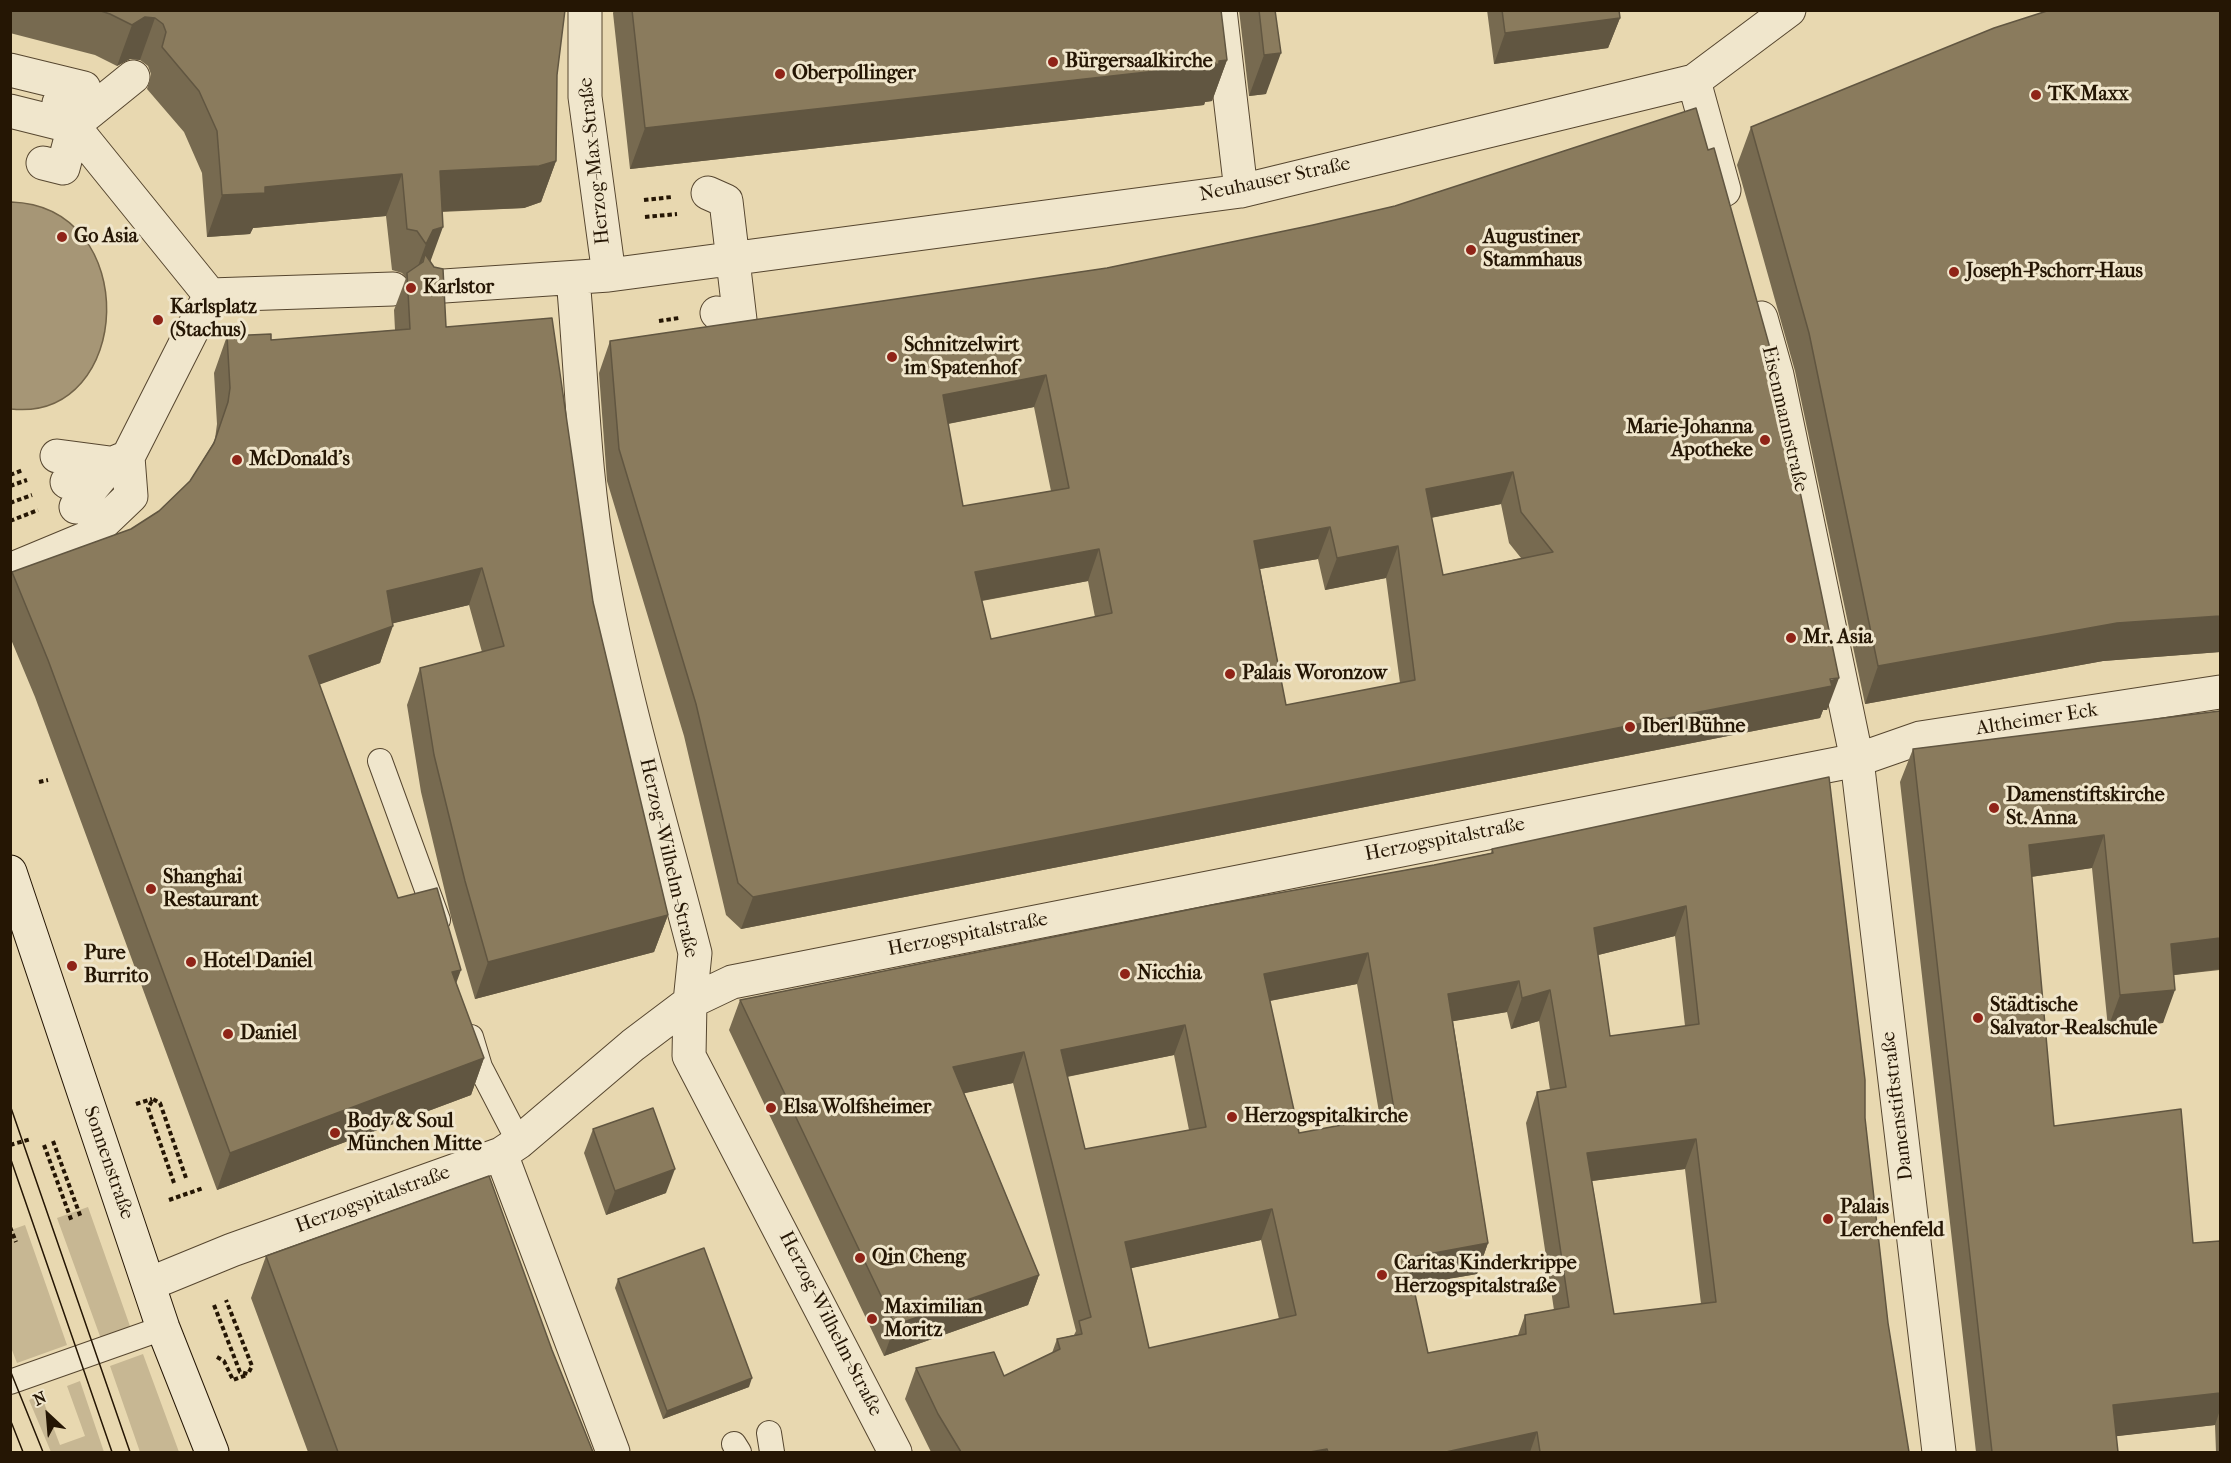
<!DOCTYPE html>
<meta charset="utf-8">
<style>
body{margin:0}
#map{position:relative;width:2231px;height:1463px;overflow:hidden;background:#e8d8b0;font-family:"IM FELL French Canon",serif}
canvas{display:block}
.frame{position:absolute;inset:0;border:12px solid #251604;pointer-events:none}
.north{position:absolute;left:18px;top:1385px;width:60px;height:60px;-webkit-text-stroke:4px #f0e6cc;paint-order:stroke;rotate:334deg;font-size:16px;font-weight:700;line-height:24px;text-align:center;color:#251604}
.north::after{content:'';display:block;margin:auto;width:21px;height:27px;background:#251604;clip-path:polygon(50% 0,100% 100%,50% 72%,0 100%)}
</style>
<div id="map">
<canvas width="2231" height="1463"></canvas>
<div class="frame"></div>
<div class="north">N</div>
</div>
<script>
const ctx = document.querySelector('canvas').getContext('2d');
ctx.lineJoin = 'round';
function paint(path, color) { ctx.fillStyle = color; ctx.fill(path, 'evenodd'); }
function strokePath(path, color, width, dash) { ctx.strokeStyle = color; ctx.lineWidth = width; ctx.lineCap = dash ? 'butt' : 'round'; ctx.setLineDash(dash || []); ctx.stroke(path); }
function label(font, color, halo, rows, align = 'center') {
  ctx.font = font + ' "IM FELL French Canon",serif'; ctx.lineWidth = 6; ctx.setLineDash([]); ctx.textBaseline = 'middle'; ctx.strokeStyle = halo; ctx.fillStyle = color; for (const [text, x, y, turn = 0] of rows) {
    ctx.save(); ctx.translate(x, y); ctx.rotate((+turn || 0) * Math.PI / 180); ctx.textAlign = isNaN(turn) ? turn : align; if (halo) ctx.strokeText(text, 0, 0); ctx.fillText(text, 0, 0); ctx.restore();
  }
}
paint(new Path2D(`
 M88 1207 131 1329 101 1339 57 1218Z
 M25 1225 67 1345 17 1363 10 1345 11 1230Z
 M143 1354 179 1452H140L110 1366Z
 M80 1381 104 1452H51L29 1400 41 1395 60 1445 85 1436 67 1386Z`), '#c7b793');
const water = new Path2D(`
 M11 202C143 206 134 422 11 409Z`);
paint(water, '#a69676');
strokePath(water, '#726348', 1.5);
const lane = new Path2D(`
 M380 761 438 920
 M471 1037 480 1067 519 1142
 M10 1382 163 1328
 M769 1433 772 1452
 M734 1444 739 1452`);
const street = new Path2D(`
 M585 10V97L609 275
 M1220 10 1241 191
 M10 70 84 88 63 168 43 163
 M1694 81 1724 190
 M10 111 74 127
 M70 128 133 77
 M708 193 726 201 740 320 717 313
 M573 279C582 375 583 470 600 565 622 696 662 824 695 953L690 1002 689 1056 895 1452
 M429 287 609 275 1241 191 1694 81 1789 10
 M210 295 393 289
 M1761 318 1777 375 1857 760 1939 1452
 M57 456 110 463
 M67 482 128 457
 M76 507 109 467
 M10 570 87 538 131 496 128 457 210 295 74 127 59 103
 M501 1154 613 1452
 M149 1284 232 1250 501 1154 519 1142 633 1045 690 1002 732 982 1857 760 1920 738 2220 692`);
const secondary = new Path2D(`
 M10 872 163 1328 212 1452`);
strokePath(lane, '#56462f', 26);
strokePath(street, '#56462f', 35);
strokePath(secondary, '#251604', 35);
strokePath(new Path2D(`
 M644 200 672 197
 M645 217 677 214
 M659 321 679 318
 M10 475 23 470
 M10 486 27 480
 M10 503 32 495
 M10 521 38 510
 M39 782 48 780
 M136 1104 152 1099
 M53 1141 81 1218
 M10 1145 31 1139
 M44 1145 72 1222
 M174 1183 148 1108 153 1099 160 1103 186 1178
 M169 1200 203 1188
 M10 1227 16 1242
 M214 1305 240 1372 248 1374 252 1366 226 1300
 M217 1357 224 1361 233 1380 247 1375`), '#251604', 4, [4.5, 3]);
strokePath(lane, '#f0e6cc', 24);
strokePath(street, '#f0e6cc', 33);
strokePath(secondary, '#f0e6cc', 33);
strokePath(new Path2D(`
 M10 1105 130 1452
 M10 1157 112 1452
 M10 1370 43 1452
 M10 1419 23 1452`), '#251604', 1.5);
paint(new Path2D(`
 M10 10H565L557 75 556 161 541 202 524 208 442 212 430 262 446 327 593 602 668 915 654 952 475 999 451 917 421 792 407 705 420 668 482 652 469 605 393 623 380 663 319 684 398 898 456 983 484 1058 471 1095 217 1190 35 697 10 637V576L12 572 131 529 159 511 190 481 212 445 215 439 217 424 214 373 227 336 271 340 395 330 394 310 406 278 402 273 392 270 386 216 253 228 250 234 207 237 202 173 184 132 147 89 151 74 148 66 140 60 130 59 117 66 95 55 10 33Z
 M614 10H1221L1227 60 1212 101 1205 102 1204 105 630 169 613 13Z
 M1239 10H1275L1266 94 1249 96Z
 M1487 10H1619L1620 18 1608 48 1494 64Z
 M2220 10V652L2103 661 1865 704 1795 371 1737 165 1751 127Z
 M1313 225 1827 710H1823L1820 718 741 929 726 915 684 736 607 481 599 373 610 341 1107 268ZM1034 407 1051 491 963 506 948 424ZM1501 504 1509 543 1521 558 1443 575 1431 518ZM1318 559 1325 590 1386 578 1400 683 1286 705 1260 569ZM1088 581 1095 617 991 639 982 601Z
 M2220 711V970L2174 975 2163 1023 2108 1028 2092 868 2031 877 2054 1126 2193 1243 2220 1241V1452H2216L2215 1425 2116 1436 2118 1452H1976L1900 782 1913 749Z
 M1829 777 1865 1118 1888 1323 1909 1452H931L905 1399 916 1368 1004 1376 1052 1353 1057 1339 1074 1335 1076 1331 1013 1083 964 1093 1039 1275 1028 1305 884 1356 729 1030 740 1000 1434 865 1491 853 1492 849ZM1675 936 1685 1026 1610 1036 1598 955ZM1357 984 1380 1118 1299 1133 1270 1001ZM1507 1012 1511 1029 1539 1021 1550 1090 1537 1092 1526 1123 1554 1310 1525 1315 1518 1335 1428 1353 1413 1285 1477 1274 1488 1243 1453 1021ZM1174 1055 1189 1130 1085 1149 1067 1077ZM1685 1169 1701 1304 1614 1314 1592 1181ZM1261 1240 1279 1319 1149 1348 1131 1268Z
 M593 1129 666 1193 606 1215 584 1153Z
 M266 1256 552 1350 593 1452H308L251 1298Z
 M618 1279 749 1387 663 1419 615 1288Z`), '#776a50');
paint(new Path2D(`
 M145 17 155 18 140 60 130 59 117 66 132 25Z
 M1620 18 1608 48 1494 64 1505 33Z
 M1281 53 1266 94 1249 96 1264 55Z
 M1227 60 1212 101 1205 102 1204 105 630 169 645 128Z
 M556 161 541 202 524 208 425 212 440 171Z
 M402 174 386 216 253 228 250 234 207 237 222 195 265 187Z
 M443 227 428 268 425 254 418 272 411 285 426 244 433 230Z
 M1046 375 1034 407 931 427 943 395Z
 M1513 472 1501 504 1414 521 1426 489Z
 M1330 527 1318 559 1242 572 1254 541Z
 M1398 546 1386 578 1325 590 1337 558Z
 M1099 549 1088 581 963 604 975 572Z
 M482 568 469 605 374 628 387 591Z
 M2220 616V652L2103 661 1865 704 1878 666 2117 623Z
 M393 626 380 663 296 693 309 656Z
 M1839 678 1827 710H1823L1820 718 741 929 753 897Z
 M2104 835 2092 868 2016 879 2029 845Z
 M1686 906 1675 936 1582 959 1594 928Z
 M668 915 654 952 475 999 488 962Z
 M2220 938V969L2159 977 2171 944Z
 M1368 953 1357 984 1253 1004 1264 974Z
 M461 970 448 1006 452 972Z
 M1519 981 1507 1012 1437 1024 1448 994Z
 M1550 990 1539 1021 1511 1029 1522 998Z
 M2175 990 2163 1023 2108 1028 2120 995Z
 M1185 1025 1174 1055 1050 1080 1061 1050Z
 M1024 1052 1013 1083 942 1098 953 1067Z
 M484 1058 471 1095 217 1190 230 1153Z
 M1696 1139 1685 1169 1576 1183 1587 1153Z
 M675 1169 666 1193 606 1215 615 1191Z
 M1272 1209 1261 1240 1114 1272 1125 1242Z
 M1488 1243 1477 1274 1396 1288 1407 1258Z
 M1039 1275 1028 1305 884 1356 895 1325Z
 M752 1378 749 1387 663 1419 667 1411Z
 M2220 1393V1410L2215 1425 2101 1438 2113 1405Z
 M1537 1432 1530 1452H1446Z
 M1327 1449 1326 1452H1310Z`), '#615641');
const building = new Path2D(`
 M98 10H565L557 75 556 161 539 166 440 171 443 227 433 230 426 244 417 231 407 229 402 174 265 187V193L222 195 217 131 199 91 162 47 166 32 163 24 155 18 145 17 132 25 110 14Z
 M632 10H1221L1227 60 1219 61V64L645 128Z
 M1259 10H1275L1281 53 1264 55Z
 M1502 10H1619L1620 18 1505 33Z
 M2050 10H2220V616L2117 623 1878 666 1809 333 1751 127 1994 28Z
 M1696 108 1708 150 1714 148 1770 348 1839 678 1830 679 1832 686 753 897 738 883 696 704 619 449 610 341 1107 268 1313 225 1395 206ZM1046 375 1069 488 963 506 943 395ZM1513 472 1521 512 1553 552 1443 575 1426 489ZM1330 527 1337 558 1398 546 1415 680 1286 705 1254 541ZM1099 549 1112 613 991 639 975 572Z
 M425 254 434 267 443 269 446 327 552 318 593 602 668 915 488 962 465 881 434 755 420 668 504 646 482 568 387 591 393 626 309 656 398 898 437 888 461 970 452 972 484 1058 230 1153 48 660 12 572 131 529 159 511 190 481 214 443 228 402 230 388 227 336 271 334V340L410 329 407 273 423 262Z
 M2220 711V938L2171 944 2175 990 2120 995 2104 835 2029 845 2054 1126 2181 1109 2193 1243 2220 1241V1393L2113 1405 2118 1452H1992L1913 749Z
 M1829 777 1865 1080V1118L1888 1323 1909 1452H1540L1537 1432 1446 1452H1328L1327 1449 1310 1452H961L938 1414 916 1368 994 1352 1004 1376 1060 1349 1057 1339 1082 1334 1079 1321 1091 1317 1024 1052 953 1067 1039 1275 895 1325 740 1000 1212 905 1434 865 1493 853 1492 849ZM1686 906 1699 1024 1610 1036 1594 928ZM1368 953 1395 1115 1299 1133 1264 974ZM1519 981 1522 998 1550 990 1566 1087 1537 1092 1569 1307 1525 1315 1526 1334 1428 1353 1407 1258 1488 1243 1448 994ZM1185 1025 1206 1127 1085 1149 1061 1050ZM1696 1139 1716 1302 1614 1314 1587 1153ZM1272 1209 1296 1315 1149 1348 1125 1242Z
 M653 1108 675 1169 615 1191 593 1129Z
 M489 1176 552 1350 593 1452H338L266 1256Z
 M704 1248 752 1378 667 1411 618 1279Z`);
paint(building, '#8a7b5d');
strokePath(building, '#615641', 1.5);
for (const [x, y, r, color] of [
 [1053,62,6,"#8f2418"],
 [780,74,6,"#8f2418"],
 [2036,95,6,"#8f2418"],
 [62,237,6,"#8f2418"],
 [1471,250,6,"#8f2418"],
 [1954,272,6,"#8f2418"],
 [411,288,6,"#8f2418"],
 [158,320,6,"#8f2418"],
 [892,357,6,"#8f2418"],
 [1765,440,6,"#8f2418"],
 [237,460,6,"#8f2418"],
 [1791,638,6,"#8f2418"],
 [1230,674,6,"#8f2418"],
 [1630,727,6,"#8f2418"],
 [1994,808,6,"#8f2418"],
 [151,889,6,"#8f2418"],
 [191,962,6,"#8f2418"],
 [72,966,6,"#8f2418"],
 [1125,974,6,"#8f2418"],
 [1978,1018,6,"#8f2418"],
 [228,1034,6,"#8f2418"],
 [771,1108,6,"#8f2418"],
 [1232,1117,6,"#8f2418"],
 [335,1133,6,"#8f2418"],
 [1828,1219,6,"#8f2418"],
 [860,1258,6,"#8f2418"],
 [1382,1275,6,"#8f2418"],
 [872,1319,6,"#8f2418"]
]) { const dot = new Path2D(); dot.arc(x, y, r, 0, 2 * Math.PI); ctx.fillStyle = color; ctx.fill(dot); strokePath(dot, '#f0e6cc', 2); }
label('bold 20px', '#251604', '#f0e6cc', [
 ["Bürgersaalkirche",1065,62],
 ["Oberpollinger",792,74],
 ["TK Maxx",2048,95],
 ["Go Asia",74,237],
 ["Augustiner",1483,238],
 ["Stammhaus",1483,261],
 ["Joseph-Pschorr-Haus",1966,272],
 ["Karlstor",423,288],
 ["Karlsplatz",170,308],
 ["(Stachus)",170,331],
 ["Schnitzelwirt",904,346],
 ["im Spatenhof",904,369],
 ["Marie-Johanna",1753,428,"right"],
 ["Apotheke",1753,451,"right"],
 ["McDonald's",249,460],
 ["Mr. Asia",1803,638],
 ["Palais Woronzow",1242,674],
 ["Iberl Bühne",1642,727],
 ["Damenstiftskirche",2006,796],
 ["St. Anna",2006,819],
 ["Shanghai",163,878],
 ["Restaurant",163,901],
 ["Pure",84,954],
 ["Burrito",84,977],
 ["Hotel Daniel",203,962],
 ["Nicchia",1137,974],
 ["Städtische",1990,1006],
 ["Salvator-Realschule",1990,1029],
 ["Daniel",240,1034],
 ["Elsa Wolfsheimer",783,1108],
 ["Herzogspitalkirche",1244,1117],
 ["Body & Soul",347,1122],
 ["München Mitte",347,1145],
 ["Palais",1840,1208],
 ["Lerchenfeld",1840,1231],
 ["Qin Cheng",872,1258],
 ["Caritas Kinderkrippe",1394,1264],
 ["Herzogspitalstraße",1394,1287],
 ["Maximilian",884,1308],
 ["Moritz",884,1331]
], 'left');
label('20px', '#251604', '#f0e6cc', [
 ["Herzog-Max-Straße",595,161,-96],
 ["Neuhauser Straße",1275,180,-12],
 ["Eisenmannstraße",1784,419,77],
 ["Altheimer Eck",2037,720,-9],
 ["Herzogspitalstraße",1445,840,-11],
 ["Herzog-Wilhelm-Straße",668,858,77],
 ["Herzogspitalstraße",968,935,-11],
 ["Damenstiftstraße",1898,1106,-97],
 ["Sonnenstraße",108,1163,71],
 ["Herzogspitalstraße",373,1200,-20],
 ["Herzog-Wilhelm-Straße",830,1324,63]
]);
</script>
